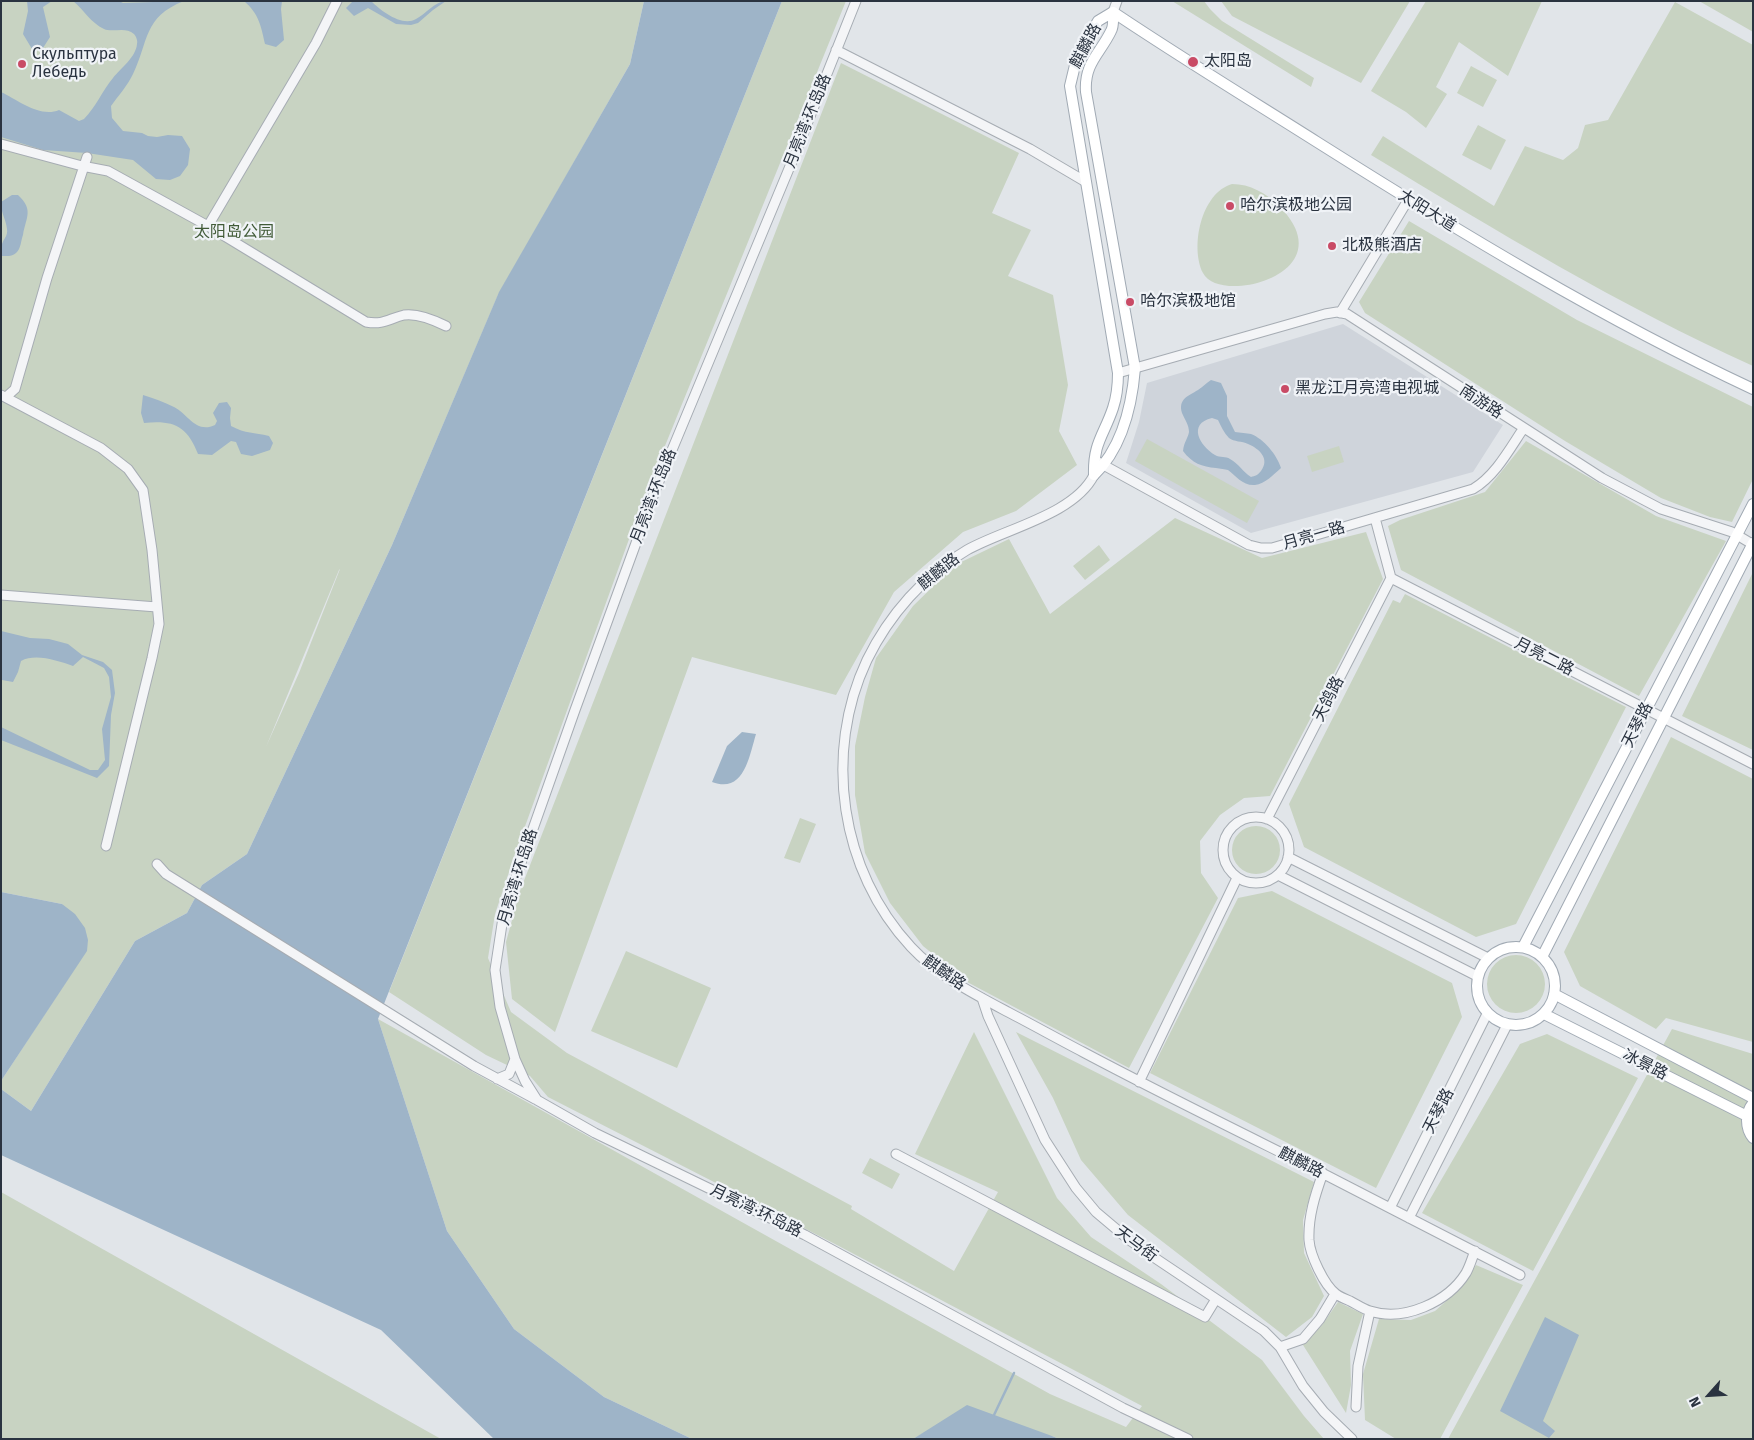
<!DOCTYPE html>
<meta charset="utf-8">
<style>
body{margin:0}
#map{position:relative;width:1754px;height:1440px;overflow:hidden;background:#e1e5e9;font-family:"Fira Sans",sans-serif}
canvas{display:block}
.frame{position:absolute;inset:0;border:2px solid #2a3340;pointer-events:none}
.north{position:absolute;left:1684px;top:1370px;width:50px;height:50px;-webkit-text-stroke:4px #f0f3f7;paint-order:stroke;rotate:244deg;font-size:14px;font-weight:700;line-height:20px;text-align:center;color:#2a3340}
.north::after{content:'';display:block;margin:auto;width:18px;height:22px;background:#2a3340;clip-path:polygon(50% 0,100% 100%,50% 72%,0 100%)}
</style>
<div id="map">
<canvas width="1754" height="1440"></canvas>
<div class="frame"></div>
<div class="north">N</div>
</div>
<script>
const ctx = document.querySelector('canvas').getContext('2d');
ctx.lineJoin = 'round';
function paint(path, color) { ctx.fillStyle = color; ctx.fill(path, 'evenodd'); }
function strokePath(path, color, width, dash) { ctx.strokeStyle = color; ctx.lineWidth = width; ctx.lineCap = dash ? 'butt' : 'round'; ctx.setLineDash(dash || []); ctx.stroke(path); }
function label(font, color, halo, rows, align = 'center') {
  ctx.font = font + ' "Fira Sans","Noto Sans SC",sans-serif'; ctx.lineWidth = 4.5; ctx.setLineDash([]); ctx.textBaseline = 'middle'; ctx.strokeStyle = halo; ctx.fillStyle = color; for (const [text, x, y, turn = 0] of rows) {
    ctx.save(); ctx.translate(x, y); ctx.rotate((+turn || 0) * Math.PI / 180); ctx.textAlign = isNaN(turn) ? turn : align; if (halo) ctx.strokeText(text, 0, 0); ctx.fillText(text, 0, 0); ctx.restore();
  }
}
paint(new Path2D(`
 M1343 324 1503 425 1473 472 1251 533 1126 463 1139 422 1147 383Z`), '#cfd4db');
paint(new Path2D(`
 M1 1H644L630 64 498 295 392 545 247 854 202 885 187 913 135 941 31 1111 1 1089V1081L86 951 62 904 1 892ZM340 569 299 673 266 747 339 570Z
 M782 1H846L645 495 515 854 495 914 488 958 511 1012 567 1053 852 1206 851 1209 954 1271 998 1192 915 1154 974 1032 1057 1198 1091 1237 1161 1284 1262 1360 1304 1416 1324 1439H1059L1052 1436 933 1428 913 1439H692L604 1397 514 1329 447 1231 378 1019 1050 1394 1126 1427 1142 1406 835 1244 548 1097 530 1076 486 1055 389 992Z
 M1172 1H1204L1210 9 1222 21 1314 78 1311 87Z
 M1221 1H1410L1361 83 1232 16Z
 M1426 1H1542L1508 76 1459 42 1436 87 1447 94 1426 128 1406 112 1371 91Z
 M1699 1H1753V32L1748 29Z
 M1675 2 1753 45V366C1620 306 1495 230 1371 155L1383 136 1494 206 1525 146 1563 160 1578 148 1585 125 1608 120Z
 M841 63 1019 153 992 213 1031 230 1008 276 1053 295 1068 385 1059 431 1077 465 1016 511 963 532 894 592 836 695 692 657 555 1032 512 999 506 942 520 891Z
 M1471 66 1497 80 1483 107 1457 93Z
 M1478 125 1506 140 1491 170 1462 155Z
 M1232 184C1250 184 1266 193 1279 206 1347 274 1219 306 1203 273 1190 247 1201 193 1232 184Z
 M1409 221 1577 320 1753 407V479L1732 522 1710 517 1661 498 1565 441 1365 313 1359 302Z
 M1147 439 1259 501 1247 523 1135 461Z
 M1526 441 1656 516 1726 541 1639 696 1401 570 1388 526 1400 520 1485 492Z
 M1339 446 1344 462 1312 472 1307 456Z
 M1175 518 1262 558 1366 532 1383 579 1270 796 1244 798 1220 815 1200 841 1201 873 1218 898 1129 1068 969 983 923 946 890 903 865 853 855 795V746L865 697 876 658 913 606 955 565 1009 539 1050 614Z
 M1099 545 1110 560 1085 580 1073 566Z
 M1753 572V750L1682 716Z
 M1405 594 1626 707 1516 924 1476 937 1304 847 1289 804 1393 600 1400 603Z
 M1671 737 1753 779V1042L1666 1018 1656 1029 1580 986 1564 952Z
 M800 818 816 824 800 863 784 858Z
 M1232 850a24 24 0 1 1 48 0a24 24 0 1 1-48 0Z
 M1272 891 1452 983 1462 1017 1376 1188 1150 1073 1238 898Z
 M626 951 711 988 677 1068 591 1031Z
 M1487 984a29 29 0 1 1 58 0a29 29 0 1 1-58 0Z
 M1672 1029 1753 1054V1439H1448Z
 M1016 1032 1314 1182 1303 1220 1304 1253 1324 1296 1312 1317 1286 1337 1128 1215 1081 1160 1053 1098Z
 M1547 1034 1638 1078 1533 1271 1422 1213 1520 1044Z
 M870 1158 900 1174 892 1189 862 1173Z
 M1 1192 441 1439H1Z
 M1476 1265 1523 1285 1440 1439H1396L1365 1420 1363 1374 1379 1319 1411 1320 1435 1311 1461 1288Z
 M1338 1302 1363 1314 1350 1351 1351 1385 1346 1413 1303 1345 1322 1325Z`), '#c8d3c2');
paint(new Path2D(`
 M27 1H52L43 7 50 37 43 48 32 49 23 34 28 11Z
 M73 1H119L123 3 184 1C143 17 149 41 133 74 128 85 118 96 111 106L112 118 123 131 142 133 148 136 157 137 168 135 182 136 190 149 188 165 180 176 170 180 156 179 133 160 87 153 43 150 1 137V92C18 100 40 118 59 110L79 121 84 119C96 107 102 91 113 78 121 68 136 57 137 44 138 41 136 36 134 34 125 26 113 33 104 29 91 23 84 10 73 1Z
 M244 1H282L281 9 284 40 276 47 265 44C261 26 259 14 244 1Z
 M353 1H371C381 11 402 27 416 19 426 14 434 2 446 1L433 10 418 23 411 25 396 24 368 8 354 16 346 8Z
 M644 1H782L378 1019 447 1231 514 1329 604 1397 692 1439H494L381 1330 1 1155V1089L31 1111 135 941 187 913 202 885 247 854 392 545 499 292 630 64Z
 M12 195H18C34 210 26 217 23 235 21 240 21 249 16 253 12 257 6 256 1 256 1 252 0 246 2 244 4 238 8 236 7 229 6 219 1 214 1 202Z
 M1211 380 1221 383 1227 396V416L1235 432C1240 433 1247 433 1251 434 1264 439 1277 455 1281 468 1274 474 1265 484 1255 485 1243 486 1236 476 1228 470 1225 469 1220 469 1216 468 1202 467 1192 463 1183 451 1184 442 1188 438 1189 432 1189 425 1185 420 1182 413 1178 399 1188 396 1198 390 1203 387 1206 383 1211 380ZM1212 418 1218 420C1221 426 1224 433 1229 438 1234 442 1242 441 1248 444 1260 449 1270 459 1261 471 1258 475 1255 476 1251 477 1243 472 1239 464 1230 459 1226 456 1220 458 1215 455 1200 446 1187 424 1212 418Z
 M143 395C153 398 164 402 174 407 188 414 196 434 215 425L217 421 213 413 219 403 227 402 231 408 230 418 231 426C246 434 254 432 269 436L273 443 270 450 252 456 241 454 236 442 231 441 212 455 198 454C187 426 174 420 144 423L141 413Z
 M1 631 30 638 49 639 68 644 82 655 103 662 112 670 115 693 111 715 109 766 97 778 1 740V727L90 770H98L105 760 102 729 111 697 109 677 104 668 83 657 73 666C58 661 36 653 21 661L18 672 13 682 2 680Z
 M742 732 756 734C749 757 744 794 712 782L727 746Z
 M1 892 62 904 75 914 85 928 88 940 87 951 1 1081Z
 M1545 1317 1579 1335 1543 1421 1555 1431 1549 1438 1500 1411Z
 M967 1405 1052 1436 1059 1439H913Z`), '#9eb4c8');
strokePath(new Path2D(`
 M994 1415 1014 1373`), '#9eb4c8', 2.5);
const minor = new Path2D(`
 M856 1 793 159 655 491 575 710 504 911 495 970 500 1007 515 1059 525 1081 537 1100 595 1133 805 1235 1123 1408 1188 1439
 M1113 12 1117 1
 M836 50 1030 149 1086 182
 M1 144 82 166 108 171 208 226 316 43 337 1
 M208 226 366 322C384 325 388 319 404 315 418 313 434 320 446 326
 M1340 313 1408 200
 M1118 373 1325 314 1337 312 1347 314 1602 478 1661 509 1732 532 1752 544
 M1 395 101 448 128 469 143 490 152 550 159 624 152 658 106 846
 M6 397 15 389 47 278 87 157
 M1098 462 1249 545 1261 548H1272L1473 489C1495 476 1509 450 1523 429
 M1094 475C1074 515 1004 529 967 550 924 575 889 615 867 660 823 753 840 871 911 947 937 975 974 994 1008 1012 1033 1025 1058 1039 1083 1052 1162 1094 1242 1133 1322 1173 1388 1207 1454 1241 1520 1275
 M1375 518 1391 578 1753 764
 M1 595 157 607
 M1223 850a33 33 0 1 1 66 0a33 33 0 1 1-66 0Z
 M1267 819 1391 578
 M1288 857 1488 958
 M157 864 166 874 474 1066 535 1099
 M1278 875 1477 976
 M982 998 988 1016 1045 1140 1076 1188 1096 1212 1128 1239 1152 1256 1264 1331 1280 1347 1303 1386 1324 1412 1352 1439
 M497 1079 509 1074 515 1059
 M1139 1082 1237 878
 M896 1154 1205 1317 1216 1299
 M1323 1173C1315 1195 1308 1217 1309 1240 1310 1255 1324 1285 1336 1294 1340 1297 1345 1299 1350 1301 1356 1304 1363 1309 1370 1311 1404 1322 1448 1302 1466 1273 1470 1266 1472 1258 1475 1251
 M1390 1208 1487 1014
 M1409 1218 1507 1025
 M1280 1347 1303 1339 1320 1319 1335 1294
 M1356 1407 1358 1366 1370 1311`);
const major = new Path2D(`
 M1113 12C1180 57 1249 99 1317 142 1458 231 1601 318 1753 389
 M1094 475C1093 443 1104 435 1113 408 1117 396 1118 385 1118 373L1070 86 1076 61 1091 33 1098 21 1113 12
 M1094 475C1122 448 1132 405 1135 368L1086 92C1084 63 1100 54 1111 31 1114 26 1113 18 1113 12
 M1477 986a39 39 0 1 1 78 0a39 39 0 1 1-78 0Z
 M1523 947 1753 504
 M1542 957 1753 543
 M1554 994 1753 1098
 M1544 1014 1747 1116
 M1753 1103C1745 1113 1745 1128 1753 1138`);
strokePath(minor, '#a6acb3', 11);
strokePath(major, '#a1aab4', 12);
strokePath(minor, '#f4f5f7', 9);
strokePath(major, '#fff', 10);
for (const [x, y, r, color] of [
 [1193,62,6,"#c94b66"],
 [22,64,5,"#c94b66"],
 [1230,206,5,"#c94b66"],
 [1332,246,5,"#c94b66"],
 [1130,302,5,"#c94b66"],
 [1285,389,5,"#c94b66"]
]) { const dot = new Path2D(); dot.arc(x, y, r, 0, 2 * Math.PI); ctx.fillStyle = color; ctx.fill(dot); strokePath(dot, '#f0f3f7', 2); }
label('16px', '#2a3340', '#f0f3f7', [
 ["麒麟路",1086,46,-62],
 ["月亮湾·环岛路",808,121,-68],
 ["太阳大道",1427,211,32],
 ["南游路",1481,402,33],
 ["月亮湾·环岛路",654,496,-69],
 ["月亮一路",1314,536,-16],
 ["麒麟路",939,572,-39],
 ["月亮二路",1544,657,27],
 ["天鸽路",1329,699,-63],
 ["天琴路",1638,725,-63],
 ["月亮湾·环岛路",518,877,-73],
 ["麒麟路",944,973,35],
 ["冰景路",1645,1065,27],
 ["天琴路",1439,1111,-63],
 ["麒麟路",1301,1163,27],
 ["月亮湾·环岛路",756,1211,26],
 ["天马街",1136,1244,37]
]);
label('16px', '#2a3340', '#f0f3f7', [
 ["Скульптура",32,55],
 ["Лебедь",32,73],
 ["太阳岛",1204,62],
 ["哈尔滨极地公园",1240,206],
 ["北极熊酒店",1342,246],
 ["哈尔滨极地馆",1140,302],
 ["黑龙江月亮湾电视城",1295,389]
], 'left');
label('16px', '#415b38', '#f0f3f7', [
 ["太阳岛公园",234,233]
]);
</script>
